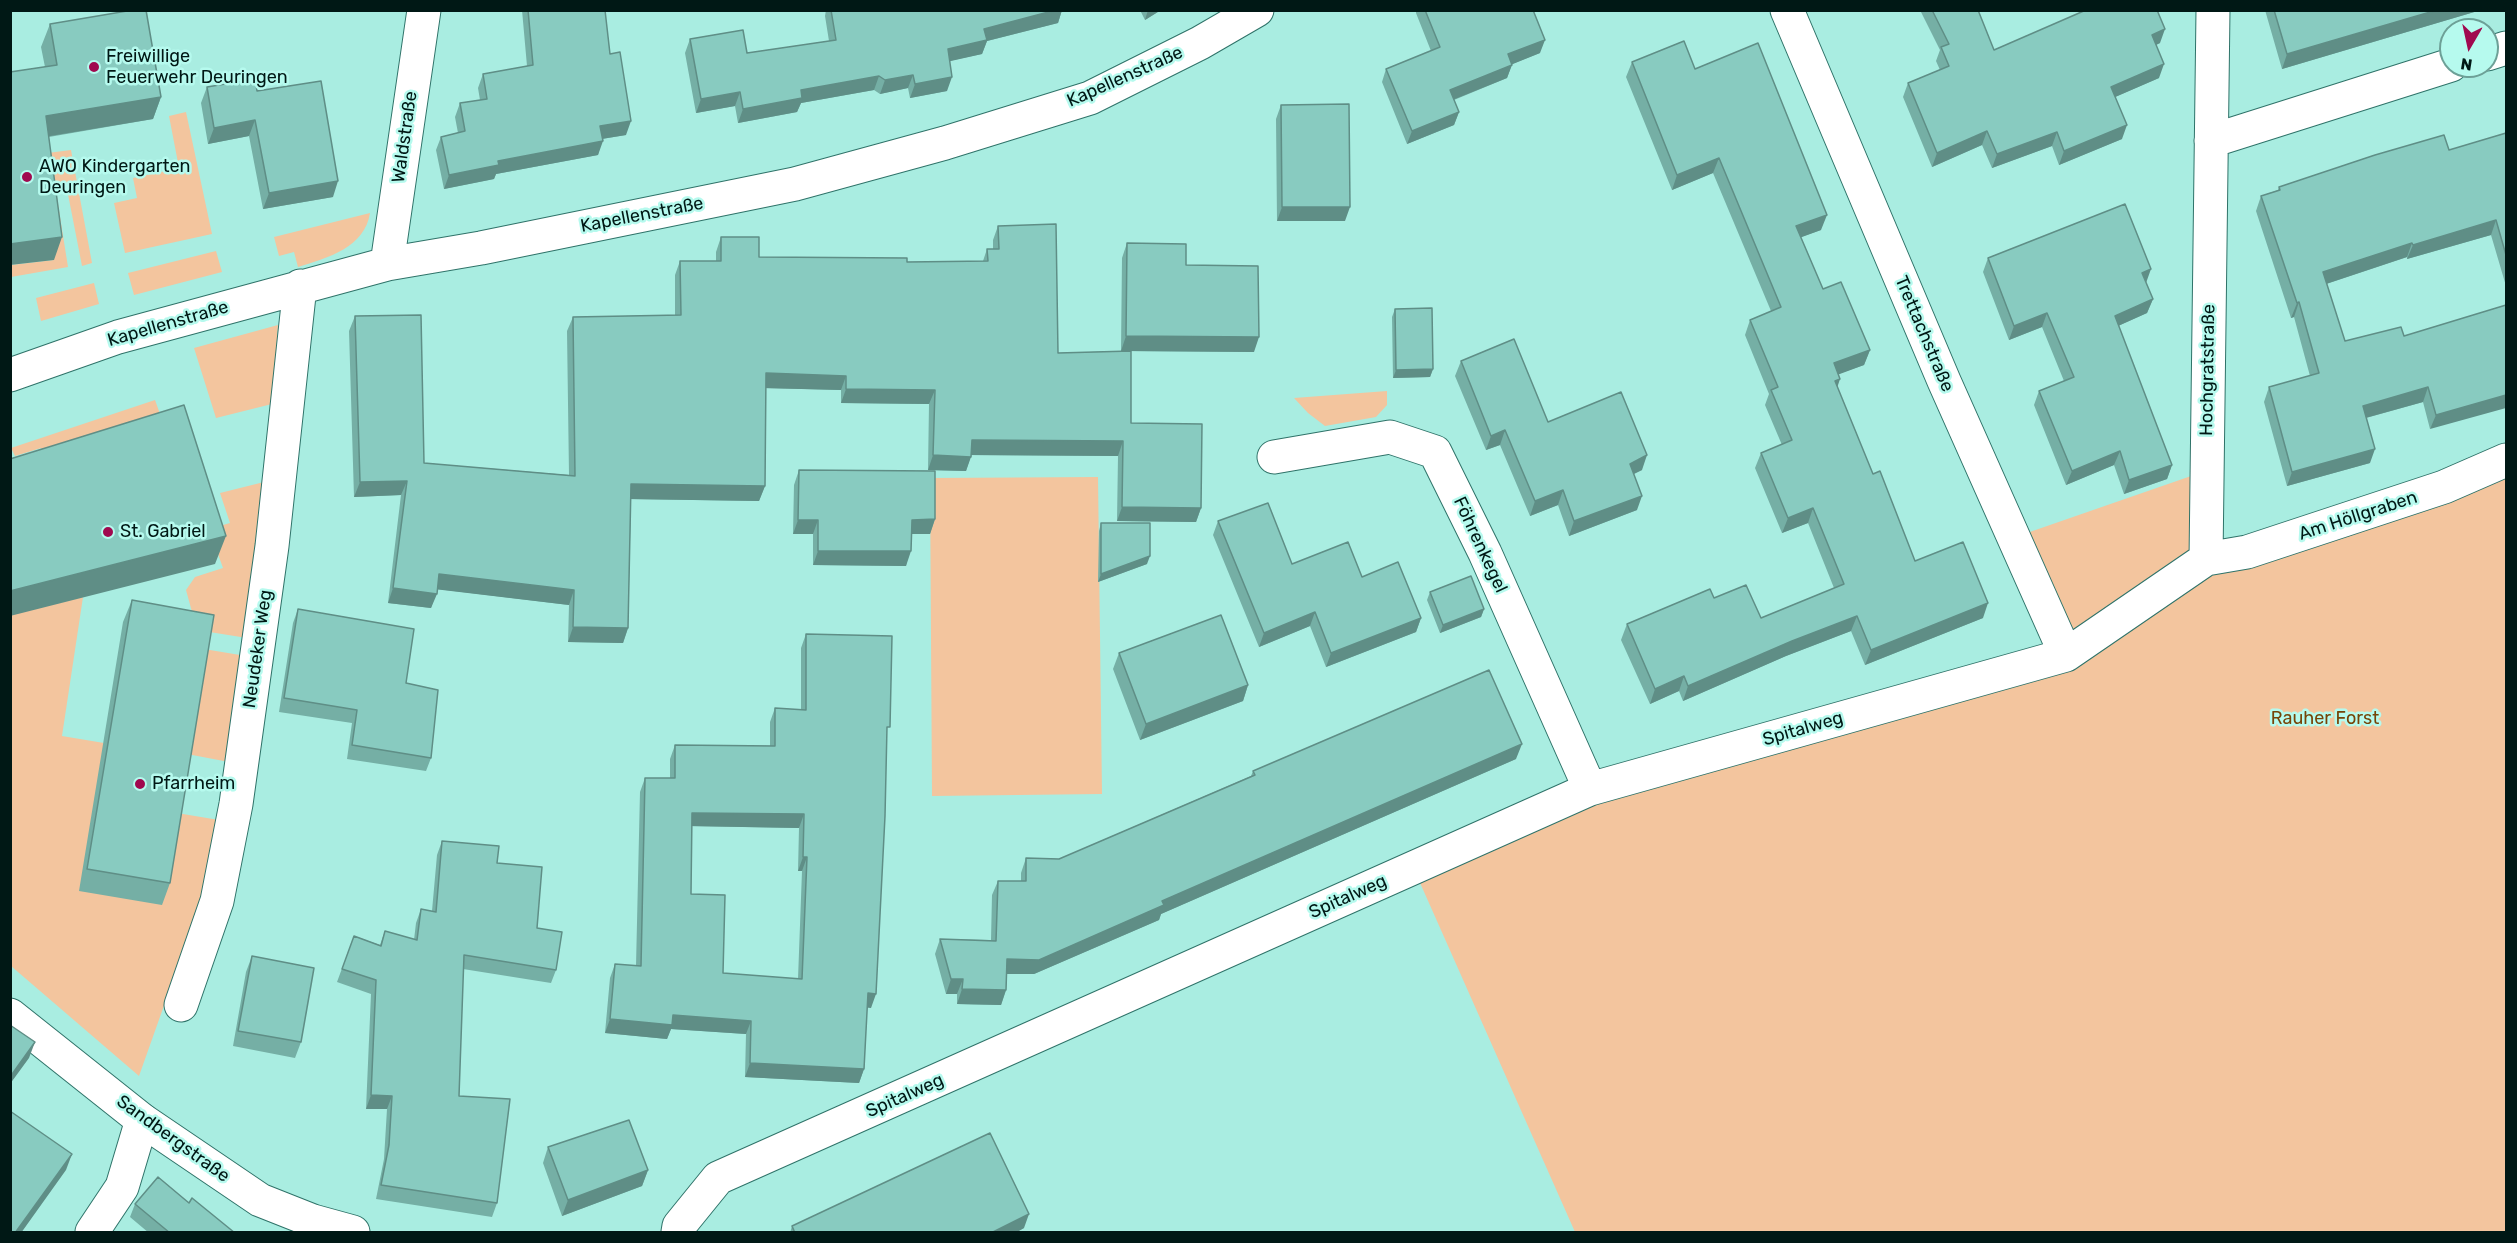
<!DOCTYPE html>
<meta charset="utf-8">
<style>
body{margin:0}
#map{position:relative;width:2517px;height:1243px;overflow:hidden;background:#a9ede1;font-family:Rubik,sans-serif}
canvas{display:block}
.frame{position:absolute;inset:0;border:12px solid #001815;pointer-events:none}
.north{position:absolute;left:2439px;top:18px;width:60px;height:60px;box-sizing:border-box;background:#b6faee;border:2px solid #6da097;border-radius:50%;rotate:189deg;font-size:16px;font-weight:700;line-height:24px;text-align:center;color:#001815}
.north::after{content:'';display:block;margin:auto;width:21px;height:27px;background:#a0094f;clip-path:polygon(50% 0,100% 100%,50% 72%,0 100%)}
</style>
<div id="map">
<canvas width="2517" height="1243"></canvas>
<div class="frame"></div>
<div class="north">N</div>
</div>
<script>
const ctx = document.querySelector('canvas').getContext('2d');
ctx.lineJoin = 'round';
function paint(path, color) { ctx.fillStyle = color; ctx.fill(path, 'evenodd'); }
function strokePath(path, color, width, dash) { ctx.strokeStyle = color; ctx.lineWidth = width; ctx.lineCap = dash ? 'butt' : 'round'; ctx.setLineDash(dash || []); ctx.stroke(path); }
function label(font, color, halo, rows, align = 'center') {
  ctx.font = font + ' Rubik,sans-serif'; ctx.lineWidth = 5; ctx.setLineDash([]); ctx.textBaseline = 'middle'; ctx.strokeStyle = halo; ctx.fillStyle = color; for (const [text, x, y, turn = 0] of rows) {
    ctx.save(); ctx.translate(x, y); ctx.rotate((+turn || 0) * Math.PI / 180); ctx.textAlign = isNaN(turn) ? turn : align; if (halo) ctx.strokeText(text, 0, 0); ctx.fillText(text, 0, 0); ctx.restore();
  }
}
paint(new Path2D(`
 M186 112 212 234 125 253 114 203 137 198 133 178 179 168 169 116Z
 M71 150 92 263 82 266 66 184 45 187 40 154Z
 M57 198 68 267 11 277V265L54 260 47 200Z
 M370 213C365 247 328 258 298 267L294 252 279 256 274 237Z
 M216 251 222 272 134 295 128 273Z
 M94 283 99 304 41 321 36 298Z
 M278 325 272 404 216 418 194 348Z
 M1387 391V405L1376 417 1325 426 1308 413 1294 398Z
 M155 400 164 425 46 463 41 448 15 456 11 448Z
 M2506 460V1232H1575L1413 867 1590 789 2066 655 2206 559Z
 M2194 475 2195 551 2071 638 2024 534Z
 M1098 477 1102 794 932 796 930 478Z
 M264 482 247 638 197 630 186 590 195 577 223 568 209 529 230 523 220 493Z
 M83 597 62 736 104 743 177 813 219 820 205 890 139 1076 11 966V615Z
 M204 649 246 656 229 762 187 754Z`), '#f3c59e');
const minor = new Path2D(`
 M1787 10 1944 381 2066 655
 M2487 54 2506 48
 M2211 141 2451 65
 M387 264 424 10
 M10 375 118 337 387 264 481 248 795 184 945 143 1090 98 1200 43 1257 10
 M1274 457 1390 437 1435 452 1485 553 1590 789
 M2206 559 2247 552 2444 487 2506 460
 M181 1005 217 901 236 804 272 546 300 286
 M92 1232 122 1187 142 1120
 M678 1232 679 1226 718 1178 1590 789 2066 655 2206 559 2213 10`);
const tertiary = new Path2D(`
 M10 1015 142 1120 260 1200 313 1221 353 1232`);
strokePath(minor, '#2f7369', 35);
strokePath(tertiary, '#2f7369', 35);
strokePath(minor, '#fff', 33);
strokePath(tertiary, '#fff', 33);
paint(new Path2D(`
 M522 10H605L610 54 626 135 602 139 598 155 496 174 494 179 444 189 436 150 441 137 458 133 455 117 460 103 480 100 478 88 483 74 527 66Z
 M826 10H1062L1058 23 987 41 982 54 949 61 947 91 910 98 908 88 880 94 874 90 801 103 797 112 738 123 735 106 696 113 685 53 690 39 747 53 829 41 825 16Z
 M1140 10H1161L1145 20Z
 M1416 10H1533L1540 53 1512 64 1507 78 1454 100 1459 112 1454 125 1407 144 1382 82 1386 69 1431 51 1416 13Z
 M1920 10H1978L1994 50 2160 43 2156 45 2159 78 2115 97 2122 139 2059 165 2052 146 1992 168 1982 145 1932 167 1903 97 1908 83 1940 70 1936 61 1940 50Z
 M2265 10H2481L2282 69Z
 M50 24 161 97 153 119 49 137 54 260 45 67 41 47Z
 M1632 62 1695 69 1821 230 1801 237 1823 289 1870 350 1864 365 1838 374 1837 386 1873 474 1915 561 1983 618 1865 665 1851 631 1786 656 1683 701 1679 691 1650 704 1621 640 1627 624 1714 598 1761 618 1834 588 1808 523 1782 533 1755 468 1761 453 1782 445 1765 405 1769 394 1745 335 1750 320 1771 311 1713 173 1672 190 1626 77Z
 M207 87 257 91 333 197 263 209 249 136 208 144 201 103Z
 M1281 105 1345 221H1277L1276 119Z
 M2506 133V286L2491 235 2407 259V257L2326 284 2345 341 2404 336 2506 305 2430 429 2423 402 2366 418 2370 463 2287 486 2264 402 2269 387 2310 376 2294 317 2291 318 2256 211 2261 196 2278 190 2279 187 2449 150Z
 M998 226 1058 353 1121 351 1122 258 1127 243 1186 265 1254 352 1131 351V423L1201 508 1196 522 1117 521 1118 456 971 455 966 471 928 470 929 404 841 403V390L766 388 765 486 759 501 631 499 628 628 623 643 568 642 569 605 437 589 431 608 388 603 401 495 354 497 349 331 355 316 424 463 569 475 567 331 573 317 675 315V275L680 261H716V252L721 237 759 257 907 262 983 261 987 249H993V240Z
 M1988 258 2146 283 2153 299 2147 313 2118 326 2172 465 2167 479 2124 494 2114 465 2066 485 2034 405 2039 391 2064 381 2042 327 2009 340 1983 272Z
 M1395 309 1433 369 1430 377 1393 378 1392 317Z
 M1461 361 1548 422 1642 470 1634 474 1637 510 1569 536 1558 505 1530 516 1500 445 1486 450 1455 376Z
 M799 470 935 519 930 534H911L906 566 813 565V534H793L794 485Z
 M1218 521 1292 564 1362 577 1421 618 1416 632 1326 667 1310 626 1259 647 1213 535Z
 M1101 523 1147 564 1098 582 1099 531Z
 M1430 592 1484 609 1481 617 1440 633 1427 600Z
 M132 600 170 883 162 905 79 891 123 622Z
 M298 609 406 683 431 758 426 771 347 759 352 723 279 712 293 623Z
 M806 634 887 735 871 1008 867 1007 864 1069 859 1083 745 1077 746 1034 671 1029 667 1039 605 1033 610 978 615 964 636 966 640 792 645 778H670V759L675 745 770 746V722L775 708 801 710V648ZM691 826 799 828 798 871H802L798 979 723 973 691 894Z
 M1119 653 1248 685 1243 701 1140 740 1113 669Z
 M1516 759 1161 914 1159 920 1034 974H1007L1006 990 1001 1005 957 1004V994H946L935 954 940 939 991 940 992 895 998 881H1021V873L1026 858 1059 859 1251 776 1253 771Z
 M442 841 497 863 537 928 556 970 551 983 463 969 459 1096 497 1203 492 1217 376 1199 384 1159 387 1109H366L371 994 337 982 354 936 380 945 385 931 414 940 416 923 421 909 432 911 437 855Z
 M252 956 301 1042 295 1058 233 1046 246 972Z
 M548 1147 648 1170 642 1186 562 1216 543 1163Z
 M189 1203 235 1233H149L130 1217 135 1204Z
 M792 1226 1024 1228 1015 1233H790Z`), '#75afa5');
paint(new Path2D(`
 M1056 10H1062L1058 23 987 41 982 54 942 63 948 49 984 29Z
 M1148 10H1161L1145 20Z
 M2437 10H2481L2282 69 2287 54Z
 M2165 29 2160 43 2147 49 2152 35Z
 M1545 40 1540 53 1503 68 1508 54Z
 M2164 64 2159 78 2106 101 2111 87Z
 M1512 65 1507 78 1445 103 1450 90Z
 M913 75 908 88 880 94 885 80Z
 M879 76 874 90 801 103 797 112 738 123 743 109 801 90Z
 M952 77 947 91 910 98 915 84Z
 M740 92 735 106 696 113 701 99Z
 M161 97 153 119 38 138 46 116Z
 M1459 112 1454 125 1407 144 1412 131Z
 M255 120 249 136 208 144 214 128Z
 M631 121 626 135 595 140 600 126Z
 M2127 125 2122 139 2059 165 2064 151Z
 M1987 131 1982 145 1932 167 1937 153Z
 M2057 132 2052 146 1992 168 1997 154Z
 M603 141 598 155 496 174 494 179 444 189 449 175 498 161Z
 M1719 158 1713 173 1672 190 1677 175Z
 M338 181 333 197 263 209 269 193Z
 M1282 207H1350L1345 221H1277Z
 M1827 215 1821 230 1791 241 1796 226Z
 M2496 220 2491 235 2407 259 2413 245Z
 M62 237 54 260 10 265V244Z
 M2412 243 2407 257 2317 287 2323 272Z
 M2151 269 2146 283 2142 273Z
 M2153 299 2147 313 2109 330 2115 316Z
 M2299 302 2294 317 2291 318 2297 303Z
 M2047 313 2042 327 2009 340 2014 326Z
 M1126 336 1259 337 1254 352 1121 351Z
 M1870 350 1864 365 1829 378 1834 363Z
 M1433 369 1430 377 1393 378 1396 370Z
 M766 373 846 376 841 390 761 388Z
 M1840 379 1835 394V381Z
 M2428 387 2423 402 2358 420 2363 406Z
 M846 389 935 390 929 404 841 403Z
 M2506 395V408L2430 429 2436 415Z
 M1505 430 1500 445 1486 450 1491 436Z
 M972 440 1123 441 1118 456 966 455Z
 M2375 449 2370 463 2287 486 2292 472Z
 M2120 451 2114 465 2066 485 2072 471Z
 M933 455 971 457 966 471 928 470Z
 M1647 455 1642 470 1625 478 1630 464Z
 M2172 465 2167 479 2124 494 2129 480Z
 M407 481 401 495 354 497 360 482Z
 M631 484 765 486 759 501 626 499Z
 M1563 490 1558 505 1530 516 1535 501Z
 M1642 496 1637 510 1569 536 1574 521Z
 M1122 507 1201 508 1196 522 1117 521Z
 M1813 508 1808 523 1782 533 1788 518Z
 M935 519 930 534H906L912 520Z
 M798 520H818L813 534H793Z
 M226 536 215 564 10 616V591Z
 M818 551H911L906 566 813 565Z
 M1150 556 1147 564 1098 582 1101 574Z
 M439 574 574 590 569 605 434 589Z
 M393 588 437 594 431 608 388 603Z
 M1988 603 1983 618 1865 665 1871 650Z
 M1484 609 1481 617 1440 633 1443 625Z
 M1315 612 1310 626 1259 647 1264 633Z
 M1857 616 1851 631 1786 656 1683 701 1688 686 1792 641Z
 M1421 618 1416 632 1326 667 1331 653Z
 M573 627 628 628 623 643 568 642Z
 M1684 676 1679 691 1650 704 1655 689Z
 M1248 685 1243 701 1140 740 1146 724Z
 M1522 744 1516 759 1161 914 1159 920 1034 974H1001L1007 959 1162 901Z
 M692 813 804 814 799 828 686 826Z
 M803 857H807L802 871H798Z
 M951 979H963L957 994H946Z
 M962 989 1006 990 1001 1005 957 1004Z
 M868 993 876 994 871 1008 863 1007Z
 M673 1015 751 1021 746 1034 671 1029 667 1039 605 1033 610 1019Z
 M35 1042 29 1058 10 1084V1077Z
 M750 1063 864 1069 859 1083 745 1077Z
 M371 1095 392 1096 387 1109H366Z
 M72 1154 66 1170 21 1233H15Z
 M648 1170 642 1186 562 1216 568 1200Z
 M1029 1214 1024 1228 1015 1233H991Z`), '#5f8e86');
const building = new Path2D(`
 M133 10H146L161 97 46 116 62 237 10 244V72L57 65 50 24Z
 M528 10H605L610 54 620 52 631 121 600 126 603 141 498 161 499 165 449 175 441 137 465 131 460 103 487 99 483 74 533 65Z
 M831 10H1056L984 29 987 40 948 49 952 77 915 84 913 75 885 80 879 76 801 90 802 98 743 109 740 92 701 99 690 39 743 30 747 53 836 40Z
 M1425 10H1533L1545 40 1508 54 1512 65 1450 90 1459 112 1412 131 1386 69 1440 47Z
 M1932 10H1978L1994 50 2086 10H2157L2165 29 2152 35 2164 64 2111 87 2127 125 2064 151 2057 132 1997 154 1987 131 1937 153 1908 83 1949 66 1941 47 1949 44Z
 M2274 10H2437L2287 54Z
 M1684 41 1695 69 1758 43 1827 215 1796 226 1823 289 1841 282 1870 350 1834 363 1840 379 1835 381 1873 474 1880 471 1915 561 1963 542 1988 603 1871 650 1857 616 1792 641 1688 686 1684 676 1655 689 1627 624 1710 589 1714 598 1746 585 1761 618 1844 584 1813 508 1788 518 1761 453 1792 440 1771 390 1778 387 1750 320 1781 307 1719 158 1677 175 1632 62Z
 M255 79 257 91 321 81 338 181 269 193 255 120 214 128 207 87Z
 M1349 104 1350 207H1282L1281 105Z
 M2506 133V255L2496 220 2413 245 2412 243 2323 272 2345 341 2401 327 2404 336 2506 305V395L2436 415 2428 387 2363 406 2375 449 2292 472 2269 387 2319 373 2299 302 2297 303 2261 196 2280 190 2279 187 2375 155 2444 135 2449 150Z
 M2125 204 2151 269 2142 273 2153 299 2115 316 2172 465 2129 480 2120 451 2072 471 2039 391 2074 377 2047 313 2014 326 1988 258Z
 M1056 224 1058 353 1131 351V423L1202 424 1201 508 1122 507 1123 441 972 440 971 457 933 455 935 390 846 389V376L766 373 765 486 631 484 628 628 573 627 574 590 439 574 437 594 393 588 407 481 360 482 355 316 421 315 424 463 575 476 573 317 681 315 680 261H721V237H759V257L907 258V262L988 261 987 249H999L998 226Z
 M1127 243 1186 244V265L1258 266 1259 337 1126 336Z
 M1432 308 1433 369 1396 370 1395 309Z
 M1514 339 1548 422 1621 392 1647 455 1630 464 1642 496 1574 521 1563 490 1535 501 1505 430 1491 436 1461 361Z
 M184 405 226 536 10 591V459Z
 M799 470 935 471V519L912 520 911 551H818V520H798Z
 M1268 503 1292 564 1348 542 1362 577 1398 562 1421 618 1331 653 1315 612 1264 633 1218 521Z
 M1101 523H1150V556L1101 574Z
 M1471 576 1484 609 1443 625 1430 592Z
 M132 600 214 615 170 883 87 869Z
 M298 609 414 629 406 683 438 690 431 758 352 745 357 710 284 698Z
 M1221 615 1248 685 1146 724 1119 653Z
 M806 634 892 636 890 727H887L885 816 876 994 868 993 864 1069 750 1063 751 1021 673 1015 672 1025 610 1019 615 964 641 966 645 778H675V745L775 746V708L806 710ZM692 813 804 814 803 857H807L802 979 723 973 725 895 691 894Z
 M1489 670 1522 744 1162 901 1164 905 1039 960 1007 959 1006 990 962 989 963 979H951L940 939 996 941 998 881H1026V858L1059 859 1255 775 1253 771Z
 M442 841 499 846 497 863 542 867 537 928 562 932 556 970 464 955 459 1096 510 1099 497 1203 381 1185 389 1145 392 1096 371 1095 376 980 342 969 354 936 381 946 385 931 417 940 421 909 436 912Z
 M252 956 314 968 301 1042 238 1031Z
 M10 1025 35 1042 10 1077Z
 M10 1111 72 1154 15 1233H10Z
 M629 1120 648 1170 568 1200 548 1147Z
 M990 1133 1029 1214 991 1233H795L792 1226Z
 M158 1177 189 1203 192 1198 235 1233H170L135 1204Z`);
paint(building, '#88cbc0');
strokePath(building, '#5f8e86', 1.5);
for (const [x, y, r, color] of [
 [94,67,6,"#a0094f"],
 [27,177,6,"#a0094f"],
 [108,532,6,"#a0094f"],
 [140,784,6,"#a0094f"]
]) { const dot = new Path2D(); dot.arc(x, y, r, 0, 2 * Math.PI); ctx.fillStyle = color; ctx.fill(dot); strokePath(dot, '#b6faee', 2); }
label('18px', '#001815', '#b6faee', [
 ["Freiwillige",106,57],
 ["Feuerwehr Deuringen",106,78],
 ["AWO Kindergarten",39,167],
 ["Deuringen",39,188],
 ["St. Gabriel",120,532],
 ["Pfarrheim",152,784]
], 'left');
label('18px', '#001815', '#b6faee', [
 ["Kapellenstraße",1125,77,-24],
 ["Waldstraße",405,137,-82],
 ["Kapellenstraße",642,215,-11],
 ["Kapellenstraße",168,324,-16],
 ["Trettachstraße",1924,334,67],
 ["Hochgratstraße",2208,370,-89],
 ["Am Höllgraben",2358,516,-18],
 ["Föhrenkegel",1480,545,65],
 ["Neudeker Weg",258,649,-82],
 ["Spitalweg",1803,729,-16],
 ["Spitalweg",1348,897,-24],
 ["Spitalweg",905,1096,-24],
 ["Sandbergstraße",173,1139,36]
]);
label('18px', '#764408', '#b6faee', [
 ["Rauher Forst",2325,719]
]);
</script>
